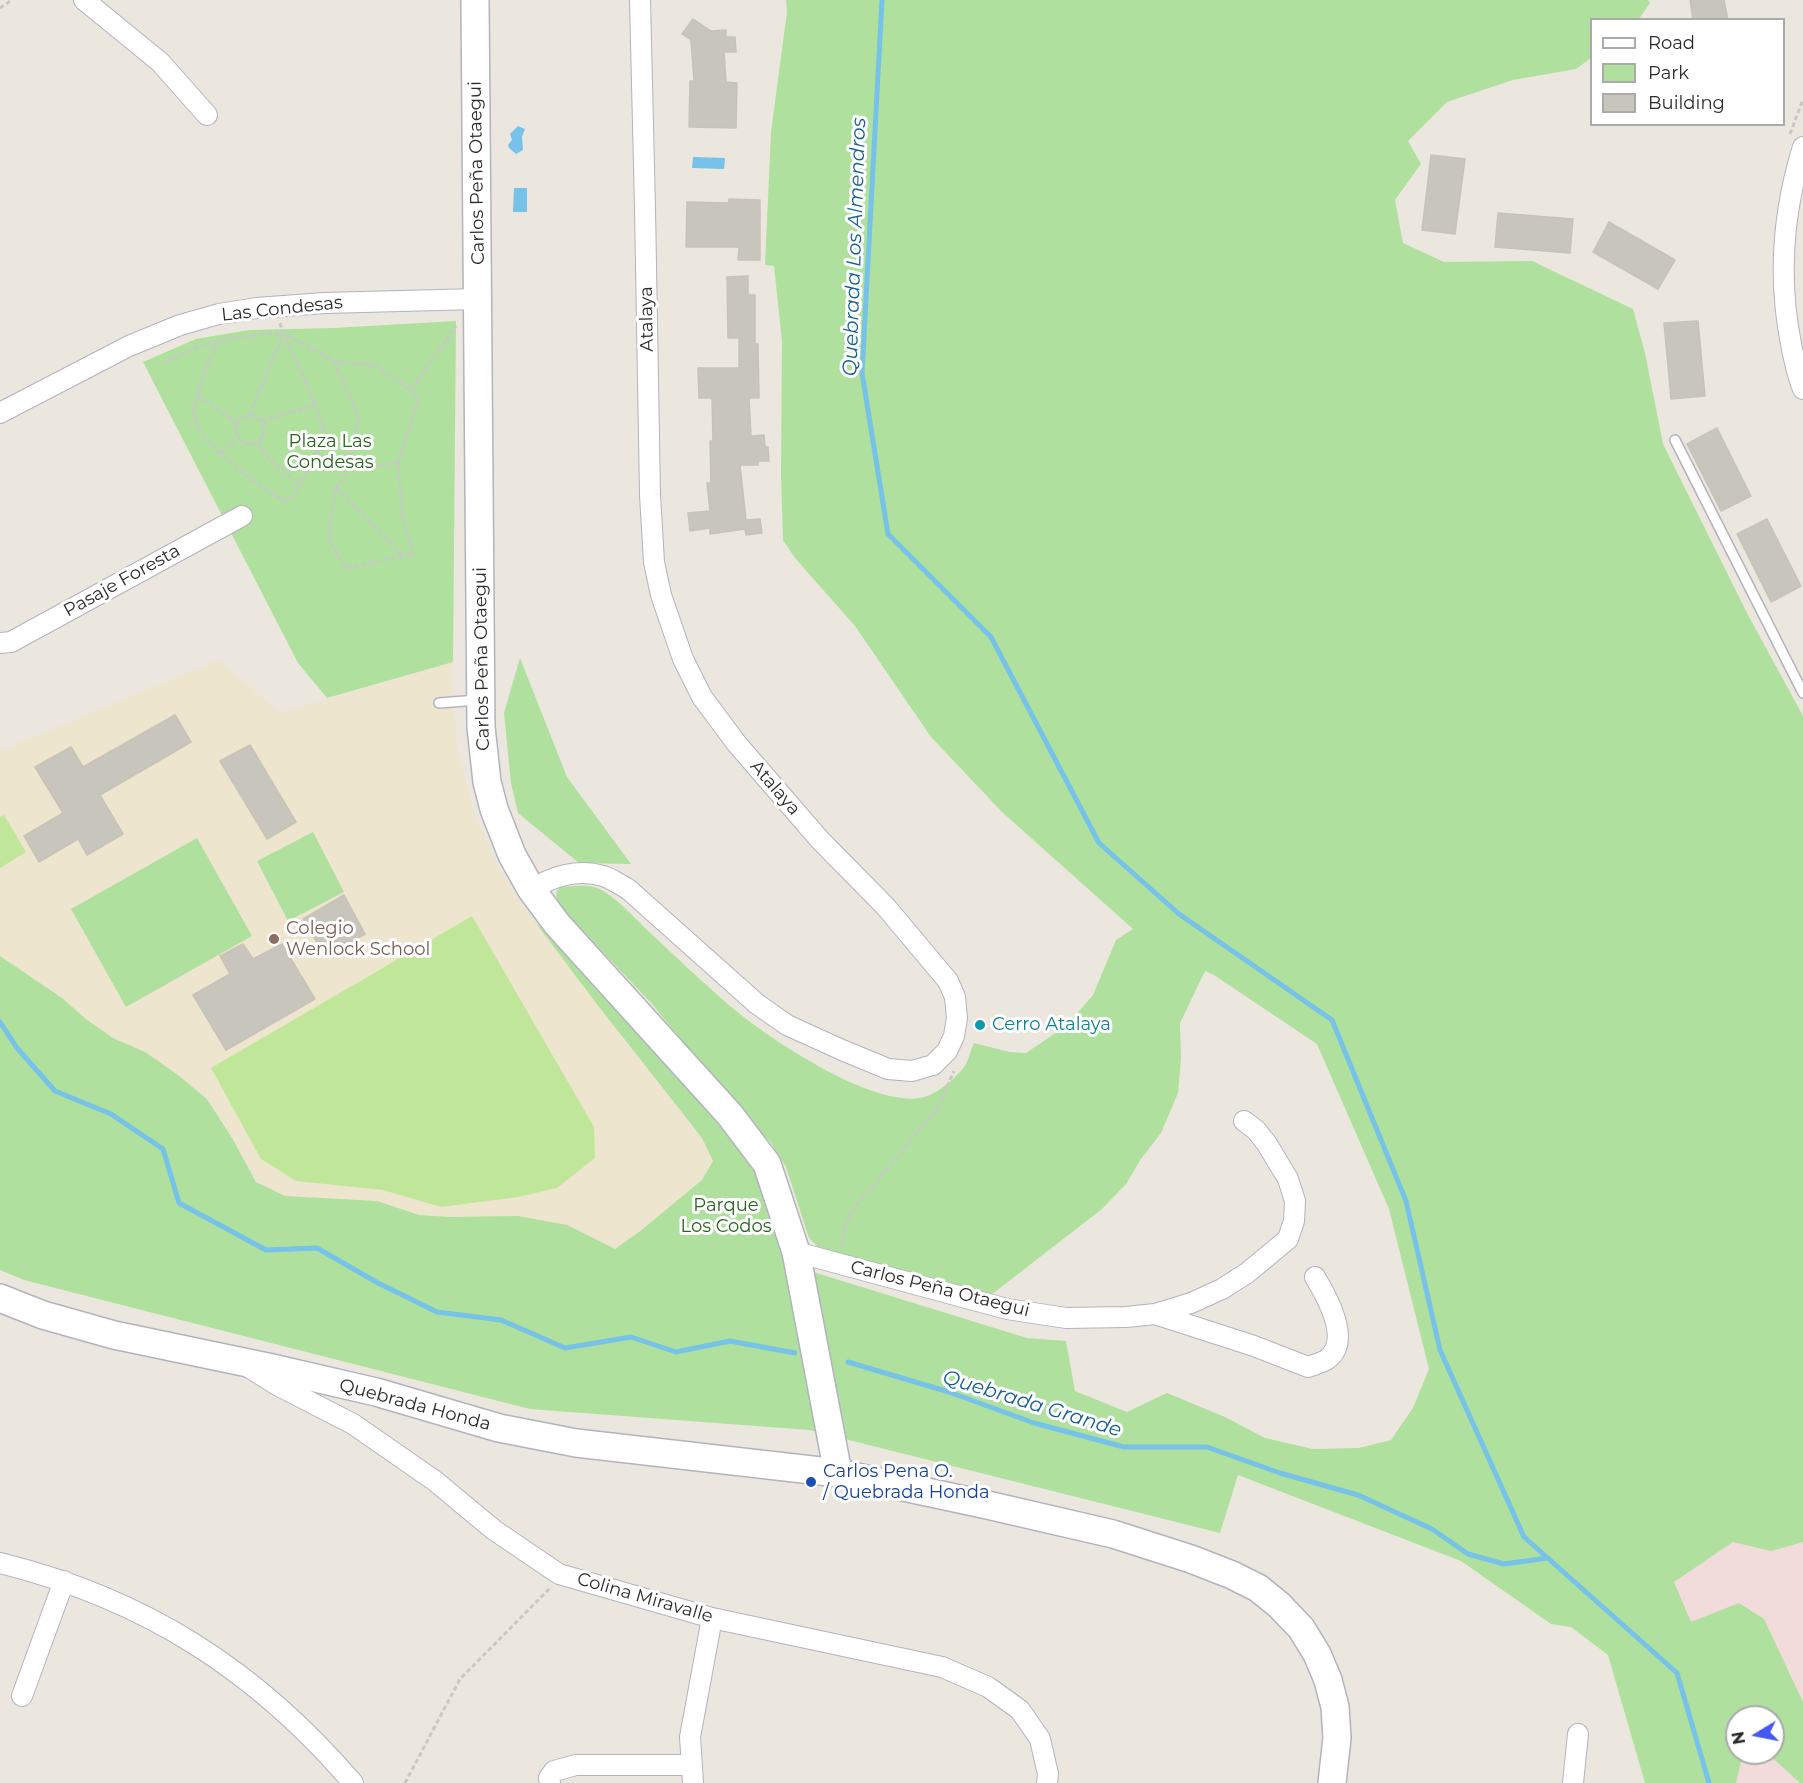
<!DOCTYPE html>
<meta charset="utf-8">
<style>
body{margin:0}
#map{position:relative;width:1803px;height:1783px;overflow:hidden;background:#ece7de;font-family:Montserrat,sans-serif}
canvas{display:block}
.legend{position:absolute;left:1590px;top:18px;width:195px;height:108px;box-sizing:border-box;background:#fff;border:2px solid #aaa;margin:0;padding:8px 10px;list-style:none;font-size:18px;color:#2b2b2b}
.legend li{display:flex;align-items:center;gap:12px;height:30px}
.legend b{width:30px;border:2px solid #aaa}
.north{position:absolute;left:1725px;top:1705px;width:60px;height:60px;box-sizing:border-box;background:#fff;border:2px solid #aaa;border-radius:50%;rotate:260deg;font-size:16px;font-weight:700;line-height:24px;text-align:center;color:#2b2b2b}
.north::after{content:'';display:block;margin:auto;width:21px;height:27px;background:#4558f1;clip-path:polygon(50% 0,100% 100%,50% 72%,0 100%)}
</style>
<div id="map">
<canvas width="1803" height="1783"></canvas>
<ul class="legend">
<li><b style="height:8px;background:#fff"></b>Road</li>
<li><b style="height:16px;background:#afe09d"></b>Park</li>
<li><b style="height:16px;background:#c8c5bc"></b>Building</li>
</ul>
<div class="north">N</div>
</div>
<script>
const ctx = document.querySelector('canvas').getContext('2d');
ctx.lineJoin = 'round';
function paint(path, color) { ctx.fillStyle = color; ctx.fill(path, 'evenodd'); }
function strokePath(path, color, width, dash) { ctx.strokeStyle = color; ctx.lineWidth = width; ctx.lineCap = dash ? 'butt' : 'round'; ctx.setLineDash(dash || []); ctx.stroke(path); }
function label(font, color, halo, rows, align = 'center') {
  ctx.font = font + ' Montserrat,sans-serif'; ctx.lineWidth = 6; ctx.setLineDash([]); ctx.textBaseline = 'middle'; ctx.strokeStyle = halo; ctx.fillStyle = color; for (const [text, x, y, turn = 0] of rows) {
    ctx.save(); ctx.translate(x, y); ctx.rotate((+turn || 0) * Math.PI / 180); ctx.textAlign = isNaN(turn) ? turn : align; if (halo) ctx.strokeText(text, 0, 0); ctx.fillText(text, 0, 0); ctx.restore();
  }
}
paint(new Path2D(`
 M219 660 280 713 453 662 452 692 458 753 474 812 499 869 516 896 596 1003 702 1139 713 1161 702 1180 639 1232 615 1249 567 1225 419 1215 377 1201 285 1196 256 1182 232 1138 207 1099 178 1075 145 1052 113 1038 87 1020 62 998 0 956V751Z`), '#ede5ce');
paint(new Path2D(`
 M1617 1506 1771 1550 1803 1542V1783H1723ZM1737 1717H1773V1753H1737Z`), '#f2dcdb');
paint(new Path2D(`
 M786 0H1648L1650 3 1639 19 1592 20 1591 58 1576 69 1513 80 1447 102 1408 141 1421 164 1395 200 1403 243 1444 262 1532 261 1633 309 1645 353 1663 444 1747 613 1803 716V1542L1771 1551 1733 1542 1674 1582 1691 1622 1739 1603 1764 1619 1803 1702V1783H1800L1767 1753H1773V1717H1737V1753H1743L1736 1783H1645L1608 1655 1571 1627 1551 1624 1461 1561 1238 1475 1220 1533 809 1430 530 1409 24 1280 0 1270V956L62 998 87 1020 113 1038 145 1052 178 1075 207 1099 232 1138 256 1182 285 1196 377 1201 419 1215 450 1217 518 1216 567 1225 615 1249 639 1232 702 1180 713 1161 702 1138 596 1003 535 922 630 1023 725 1132 760 1177 773 1218 784 1263 1027 1338 1066 1341 1075 1391 1127 1412 1167 1393 1225 1417 1265 1438 1313 1449 1359 1448 1391 1440 1413 1408 1429 1369 1389 1209 1317 1044 1214 975 1205 971 1180 1023 1181 1059 1178 1093 1161 1133 1141 1159 1126 1184 1102 1209 991 1295 819 1248 809 1238 786 1167 771 1143 734 1104 652 1004 566 913 557 899 556 892 561 887C576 886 592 883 605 892 620 902 633 916 646 929 674 955 701 981 730 1006 765 1036 886 1119 932 1094 944 1088 959 1075 966 1064 969 1058 971 1049 974 1043L1009 1052 1026 1053 1066 1026 1093 995 1116 940 1133 929 1002 812 931 737 855 626 795 558 783 540 781 475 782 341 774 266 765 265 771 132 787 12Z
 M456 321 453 662 327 698 298 663 143 362 196 339 249 330 333 328Z
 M520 658 567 777 631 864 579 863 518 813 511 783 504 713Z
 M313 832 344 892 288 921 257 861Z
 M197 838 252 936 126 1007 71 909Z`), '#afe09d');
paint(new Path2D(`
 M4 815 26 852 0 868V817Z
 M472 916 594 1127 595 1158 557 1188 518 1197 441 1207 383 1190 296 1181 261 1159 211 1068Z`), '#c0e799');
paint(new Path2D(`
 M518 126 525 129 522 137 523 150 516 154 509 148 508 145 512 140 510 134Z
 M693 157 725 158 724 169 692 168Z
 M514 188H527V212H513Z`), '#76c2e9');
strokePath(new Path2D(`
 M882 0 862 373 888 534 991 637 1099 843 1179 914 1332 1020 1406 1201 1440 1350 1524 1537 1677 1673 1709 1783
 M0 1022 17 1048 55 1091 111 1114 163 1149 179 1203 266 1250 317 1248 378 1283 437 1312 501 1320 565 1348 631 1337 676 1352 730 1341 795 1353
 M848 1362 949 1392 1034 1423 1124 1447H1207L1280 1473 1358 1495 1432 1529 1468 1554 1504 1564 1548 1558`), '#76c2e9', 5);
const building = new Path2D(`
 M1690 0H1724L1728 20H1693Z
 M693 19 711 31 726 30V37H735L736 52H724L726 82 737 83 736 128 689 127 690 81H694L691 40 682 34Z
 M1431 155 1465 159 1455 234 1422 230Z
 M729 199 760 200V260H738L739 247H686L687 202 729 203Z
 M1498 213 1573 219 1570 253 1495 247Z
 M1609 222 1675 260 1658 289 1593 252Z
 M748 276V295H755V344H758L759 398H749L751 436 764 435 765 447H768L769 461H758V465H740L746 520 760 519 762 533 746 535 745 529 710 534V528L690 531 688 513 710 511 707 483H711L710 441H713L712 398H699L698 368H739V338H728L727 277Z
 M1698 321 1705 396 1671 399 1664 323Z
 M1717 428 1751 496 1721 511 1687 444Z
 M1767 519 1801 586 1771 602 1737 534Z
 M175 715 191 742 100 795 123 834 87 855 78 839 39 862 24 836 63 813 35 767 71 747 83 767Z
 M250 745 296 822 267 839 220 761Z
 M344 895 365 934 326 957 303 919Z
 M243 944 253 959 282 944 315 999 226 1050 193 995 230 974 220 956Z`);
paint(building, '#c8c5bc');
strokePath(building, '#c7c3b7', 1.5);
const lane = new Path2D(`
 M1675 440 1803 693
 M439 703 478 700`);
const street = new Path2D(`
 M84 0 160 62 207 115
 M1803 147C1783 211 1778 278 1791 344 1794 359 1797 375 1803 389
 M0 413 129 346 180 325 219 314 257 308 324 303 478 299
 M0 643 11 642 242 516
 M531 889C553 877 577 868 603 876 611 878 620 885 628 889L757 1004 787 1025 842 1050 888 1069 912 1071 933 1065 947 1051 954 1036 957 1018 955 997 948 981 886 907 820 840 737 744 702 697 683 659 661 595 654 562 650 495 645 208 640 0
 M796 1252 1007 1309 1066 1318 1126 1317 1155 1314 1191 1303 1222 1289 1247 1273 1288 1239 1294 1221 1295 1201 1288 1179 1267 1144 1256 1130 1244 1121
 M1155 1314 1254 1346 1308 1367C1313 1365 1321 1363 1326 1360 1353 1342 1327 1297 1315 1277
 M250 1368 277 1385 353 1424 435 1481 494 1530 559 1574 712 1618 942 1667 988 1687 1020 1710 1040 1739 1048 1774 1047 1783
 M0 1563C145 1599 256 1670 353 1783
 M22 1696 64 1581
 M550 1783 549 1778 554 1771 576 1765H691
 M693 1783 690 1737 712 1618
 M1573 1783 1578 1734`);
const secondary = new Path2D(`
 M475 0 481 727 487 782 494 809 512 855 531 889 557 924 730 1115 767 1164 796 1252 838 1473
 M0 1298 43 1315 114 1335 272 1368 376 1392 499 1428 576 1443 838 1473 983 1504 1113 1534 1191 1559 1232 1575 1258 1588 1279 1605 1301 1628 1317 1654 1328 1680 1335 1707 1337 1738 1332 1783`);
strokePath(lane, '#b1b3be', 12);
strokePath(street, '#b1b3be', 22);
strokePath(secondary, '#b1b3be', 30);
strokePath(new Path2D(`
 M0 8 12 0
 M1790 134 1803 99
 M280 323 283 333 334 361 359 417 348 469 336 488 328 537 345 568 413 554 402 513 398 463 418 401 411 390 376 366 334 361
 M166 361C178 356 191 350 205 345 230 337 257 335 283 333L309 389 324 429 322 441 301 483 296 492 287 501 277 497C256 482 193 441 194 413 196 391 209 363 217 342
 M412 389 456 326
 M198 395 237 423
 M236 430a14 14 0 1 1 28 0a14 14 0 1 1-28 0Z
 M249 416 283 334
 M262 421 315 405
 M258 442C270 462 280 472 301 483
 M316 452 348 469 397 463
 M220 454 238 437
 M336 488 403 556
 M842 1247 844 1229 852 1211 937 1109 954 1071
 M405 1783 460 1679 549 1589`), '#c8c8c8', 3, [4.5, 3]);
strokePath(lane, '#fff', 9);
strokePath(street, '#fff', 20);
strokePath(secondary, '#fff', 27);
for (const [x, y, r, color] of [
 [274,939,6,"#8d6e63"],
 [980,1025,6,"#0f9aa8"],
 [811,1482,6,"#1a4fb4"]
]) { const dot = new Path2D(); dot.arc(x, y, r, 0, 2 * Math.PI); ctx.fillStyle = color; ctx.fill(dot); strokePath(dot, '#fff', 2); }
label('18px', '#2b2b2b', '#fff', [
 ["Carlos Peña Otaegui",477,173,-91],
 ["Las Condesas",282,309,-6],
 ["Atalaya",647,319,-91],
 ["Pasaje Foresta",122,581,-29],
 ["Carlos Peña Otaegui",482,659,-91],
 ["Atalaya",775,788,49],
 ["Carlos Peña Otaegui",940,1289,14],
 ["Quebrada Honda",415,1405,15],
 ["Colina Miravalle",645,1598,16]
]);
label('18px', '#27651e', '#fff', [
 ["Plaza Las",330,442],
 ["Condesas",330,463],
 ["Parque",726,1206],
 ["Los Codos",726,1227]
]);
label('18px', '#785e54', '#fff', [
 ["Colegio",286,929],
 ["Wenlock School",286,950]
], 'left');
label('18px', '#0d838f', '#fff', [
 ["Cerro Atalaya",992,1025]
], 'left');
label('18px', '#164399', '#fff', [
 ["Carlos Pena O.",823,1472],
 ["/ Quebrada Honda",823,1493]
], 'left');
label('italic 20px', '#145f96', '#fff', [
 ["Quebrada Los Almendros",855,247,-88],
 ["Quebrada Grande",1032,1404,17]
]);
</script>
